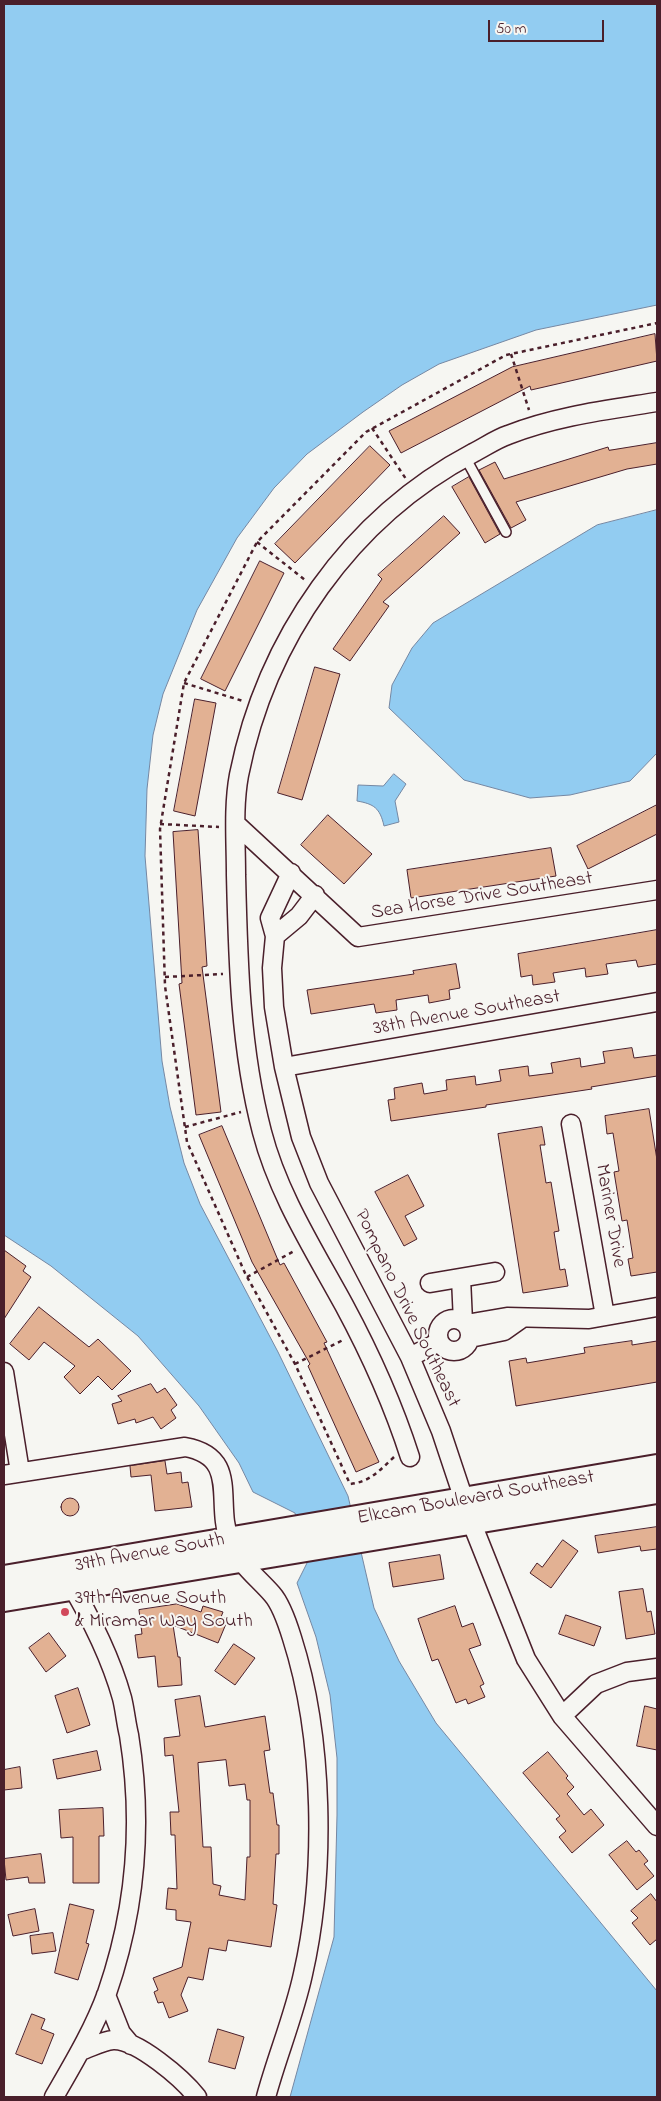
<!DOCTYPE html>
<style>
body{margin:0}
#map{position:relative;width:661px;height:2101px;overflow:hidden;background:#f6f6f2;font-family:"Indie Flower",sans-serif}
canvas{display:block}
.frame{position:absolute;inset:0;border:5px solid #4a1f2b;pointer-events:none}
.scale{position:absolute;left:488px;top:20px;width:116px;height:22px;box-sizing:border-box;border:2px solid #4a1f2b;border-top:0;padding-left:6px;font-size:15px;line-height:18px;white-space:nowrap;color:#4a1f2b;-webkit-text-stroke:4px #f6f6f2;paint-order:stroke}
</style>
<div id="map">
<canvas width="661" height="2101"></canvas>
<div class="frame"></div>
<div class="scale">50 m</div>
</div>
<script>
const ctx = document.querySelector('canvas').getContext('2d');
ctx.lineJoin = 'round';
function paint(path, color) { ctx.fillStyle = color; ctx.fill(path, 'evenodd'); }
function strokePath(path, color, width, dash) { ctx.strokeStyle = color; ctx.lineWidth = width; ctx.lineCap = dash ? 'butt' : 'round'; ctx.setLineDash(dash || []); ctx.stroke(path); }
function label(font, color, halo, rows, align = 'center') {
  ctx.font = font + ' "Indie Flower",sans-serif'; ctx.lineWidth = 4; ctx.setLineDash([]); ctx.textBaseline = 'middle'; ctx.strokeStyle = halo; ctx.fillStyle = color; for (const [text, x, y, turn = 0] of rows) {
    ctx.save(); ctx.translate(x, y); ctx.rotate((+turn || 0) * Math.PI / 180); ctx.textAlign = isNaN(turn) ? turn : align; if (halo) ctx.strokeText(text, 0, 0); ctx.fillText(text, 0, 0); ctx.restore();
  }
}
const water = new Path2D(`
 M4 4H657V305L536 330 439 364 402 385 363 412 307 454 274 488 237 538 197 610 163 694 153 735 147 789 145 856 162 1061 170 1107 184 1163 200 1204 278 1352 348 1496 374 1608 399 1661 436 1723 657 1991V2097H290L334 1937 337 1815V1758L330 1695 316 1637 297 1583 307 1563 295 1513 253 1492 239 1463 199 1406 138 1336 51 1266 4 1235Z
 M657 510V753L630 781 570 795 530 798 464 780 389 708 392 685 412 648 433 623 597 525Z
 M394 774 406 784 395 801 399 822 384 826C380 808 374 804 357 801L358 785 383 786Z`);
paint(water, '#92ccf1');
strokePath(water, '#7587a2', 1);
const building = new Path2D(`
 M655 334 657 361 531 390 530 386 401 453 389 431 512 367Z
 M657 443V464L627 469 516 502 526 520 511 528 479 470 495 462 504 479 608 447 609 450Z
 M370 446 390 465 295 563 275 544Z
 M469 477 500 534 485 543 452 487Z
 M444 516 460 533 383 602 389 606 350 661 333 649 382 579 378 575Z
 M260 561 284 573 225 691 201 679Z
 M315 667 340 674 302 800 278 793Z
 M195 699 216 703 195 816 174 811Z
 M657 805V834L588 869 577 846Z
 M328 815 372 854 344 884 301 845Z
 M198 830 207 966 202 967 221 1112 196 1115 179 984 182 983 173 832Z
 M551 848 556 876 411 898 407 870Z
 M657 930V964L638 967 636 960 606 964 608 974 586 977 585 968 553 973 555 982 533 985 532 975 521 977 518 954Z
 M456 964 460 988 449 990 450 999 429 1003 428 995 396 1000 397 1010 376 1013 374 1004 311 1014 307 990 414 974 413 971Z
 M632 1048 634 1058 657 1055V1076L591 1087 592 1089 486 1105V1107L391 1121 388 1100 395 1099 394 1088 422 1083 424 1094 447 1090 446 1080 475 1076 476 1085 501 1081 499 1070 528 1066 529 1076 553 1073 551 1063 580 1058 581 1067 605 1063 603 1052Z
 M649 1109 657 1160V1272L631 1276 628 1259 633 1258 627 1220 622 1221 614 1172 619 1171 613 1133 607 1134 605 1116Z
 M222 1126 280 1265 284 1263 327 1342 324 1343 379 1462 356 1472 308 1366 310 1364 252 1262 199 1135Z
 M542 1127 545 1145H540L546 1183 551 1182 559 1231 554 1232 560 1270 565 1269 568 1286 523 1293 498 1134Z
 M408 1175 424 1206 405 1216 417 1239 404 1246 375 1192Z
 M4 1250 26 1266 23 1271 31 1277 4 1319Z
 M39 1307 89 1347 98 1339 131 1371 112 1390 98 1376 80 1394 64 1377 75 1366 44 1342 29 1360 10 1344Z
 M632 1341V1345L657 1341V1382L516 1406 509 1361 526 1358 527 1363 585 1353 584 1348Z
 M151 1384 157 1393 165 1388 177 1405 171 1410 176 1418 161 1429 153 1417 136 1423 135 1419 118 1424 112 1404 122 1401 118 1396Z
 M165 1461 167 1474 181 1472 182 1483 188 1482 192 1507 155 1511 151 1475 131 1477 130 1466Z
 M61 1507a9 9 0 1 1 18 0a9 9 0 1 1-18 0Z
 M657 1527V1549L641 1551 640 1546 598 1553 595 1536Z
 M563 1540 578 1551 551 1588 530 1573 537 1563 542 1567Z
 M440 1555 444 1579 393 1587 389 1563Z
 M643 1589 647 1612 651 1611 655 1634 626 1639 619 1592Z
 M177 1604 201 1612 203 1606 223 1612 221 1617 228 1619 218 1643 173 1625 178 1657H180L182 1685 158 1687 155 1656 138 1658 135 1635 142 1634 139 1610Z
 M455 1606 462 1627 473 1623 481 1645 469 1649 484 1684 480 1686 485 1697 468 1704 466 1699 456 1703 438 1659 432 1661 418 1619Z
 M566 1615 601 1627 594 1646 559 1634Z
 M49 1633 66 1656 46 1672 29 1648Z
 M234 1644 255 1658 235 1685 215 1671Z
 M78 1688 90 1725 67 1733 55 1696Z
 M200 1696 205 1727 265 1716 270 1750 264 1751 270 1793H273L277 1825H279V1854H276L273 1904 277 1905 271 1947 228 1940 226 1951 209 1948 203 1980 188 1977 181 1995 188 2011 169 2018 163 2002 158 2003 154 1992 158 1990 153 1978 182 1967 191 1922 176 1920V1910L166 1909 168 1888 177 1889 175 1835H171L170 1812H179L173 1755 165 1756 164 1738 180 1736 175 1700ZM226 1760 229 1786 245 1784 247 1800H250V1857H247L245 1900 219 1895 221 1886 213 1884 211 1847H203L198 1763Z
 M645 1706 657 1709V1750L637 1746Z
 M97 1751 101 1770 57 1779 53 1760Z
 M548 1752 568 1776 566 1778 574 1787 567 1794 584 1815 591 1809 604 1825 572 1853 559 1837 566 1831 556 1819 560 1816 523 1773Z
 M20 1767 22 1788 4 1790V1770Z
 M103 1808 104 1836H99V1883H73V1837L61 1838 59 1810Z
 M627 1841 636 1852 639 1850 648 1861 644 1864 654 1876 637 1890 609 1855Z
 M41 1854 45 1883H29L28 1877 6 1880 4 1859Z
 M651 1894 657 1902V1939L650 1945 632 1923 638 1918 631 1911Z
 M70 1904 94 1910 86 1943 89 1944 78 1980 55 1973Z
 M35 1909 39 1931 13 1936 8 1915Z
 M53 1933 56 1951 32 1954 30 1936Z
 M32 2014 45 2019 41 2029 54 2034 42 2064 16 2054Z
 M218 2029 244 2037 235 2069 209 2062Z`);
paint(building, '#e2b193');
strokePath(building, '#4a1f2b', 1);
const lane = new Path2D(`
 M465 457 506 532`);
const street = new Path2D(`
 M236 824 358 937 657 890
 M291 873 270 918 275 936 272 968 274 1007 284 1067 301 1137 319 1183 410 1357 441 1431 471 1521 526 1659 562 1716 657 1826
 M275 936 299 916 315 895
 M284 1067 657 1002
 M571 1124 605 1316
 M461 1278 463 1322
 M430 1283 495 1272
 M438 1335a16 16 0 1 1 32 0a16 16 0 1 1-32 0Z
 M466 1324 507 1317 589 1319 657 1307
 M470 1338 504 1331 521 1319
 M410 1357 439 1342
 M4 1372 20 1472
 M410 1457C393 1404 371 1355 344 1305 314 1250 278 1194 262 1132 240 1048 238 960 236 875 236 842 233 807 239 775 266 639 350 518 473 453 485 447 496 439 508 435 556 416 607 410 657 402
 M4 1475 185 1447C241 1457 214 1504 230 1541 239 1564 256 1576 272 1594 281 1604 288 1625 292 1638 324 1738 326 1873 303 1974 294 2016 277 2056 266 2097
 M562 1716 596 1684 627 1672 657 1668
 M106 1995 121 2033 131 2045
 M80 2051C90 2048 102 2041 113 2040 137 2039 183 2079 197 2097
 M54 2097C73 2064 94 2029 107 1993 136 1909 143 1822 129 1735 126 1723 125 1710 122 1698 110 1655 90 1616 67 1578`);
const secondary = new Path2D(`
 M4 1578 657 1467
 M4 1599 657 1491`);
strokePath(lane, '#4a1f2b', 12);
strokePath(street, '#4a1f2b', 21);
strokePath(secondary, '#4a1f2b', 28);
strokePath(new Path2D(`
 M511 354 529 410
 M372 428 406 479
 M257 542 305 580
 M184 683 243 701
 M160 824 219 827
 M165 977 223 974
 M185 1127 241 1112
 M247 1277 296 1250
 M295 1364 343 1340
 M394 1457C380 1470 370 1482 350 1484L295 1364 245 1273 187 1142 165 986 160 829 184 683 257 542 366 432 506 355 657 323`), '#4a1f2b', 2.5, [4, 4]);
strokePath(lane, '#f6f6f2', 9);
strokePath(street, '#f6f6f2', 18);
strokePath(secondary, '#f6f6f2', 24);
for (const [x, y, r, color] of [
 [65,1612,5,"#d1495b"]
]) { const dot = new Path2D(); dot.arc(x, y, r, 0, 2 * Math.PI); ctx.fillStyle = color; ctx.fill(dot); strokePath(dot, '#f6f6f2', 2); }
label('20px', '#4a1f2b', '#f6f6f2', [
 ["Sea Horse Drive Southeast",482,897,-9],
 ["38th Avenue Southeast",467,1014,-10],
 ["Mariner Drive",609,1216,80],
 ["Pompano Drive Southeast",406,1309,64],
 ["Elkcam Boulevard Southeast",476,1499,-10],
 ["39th Avenue South",150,1554,-10]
]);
label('20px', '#4a1f2b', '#f6f6f2', [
 ["39th Avenue South",75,1600],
 ["& Miramar Way South",75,1623]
], 'left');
</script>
